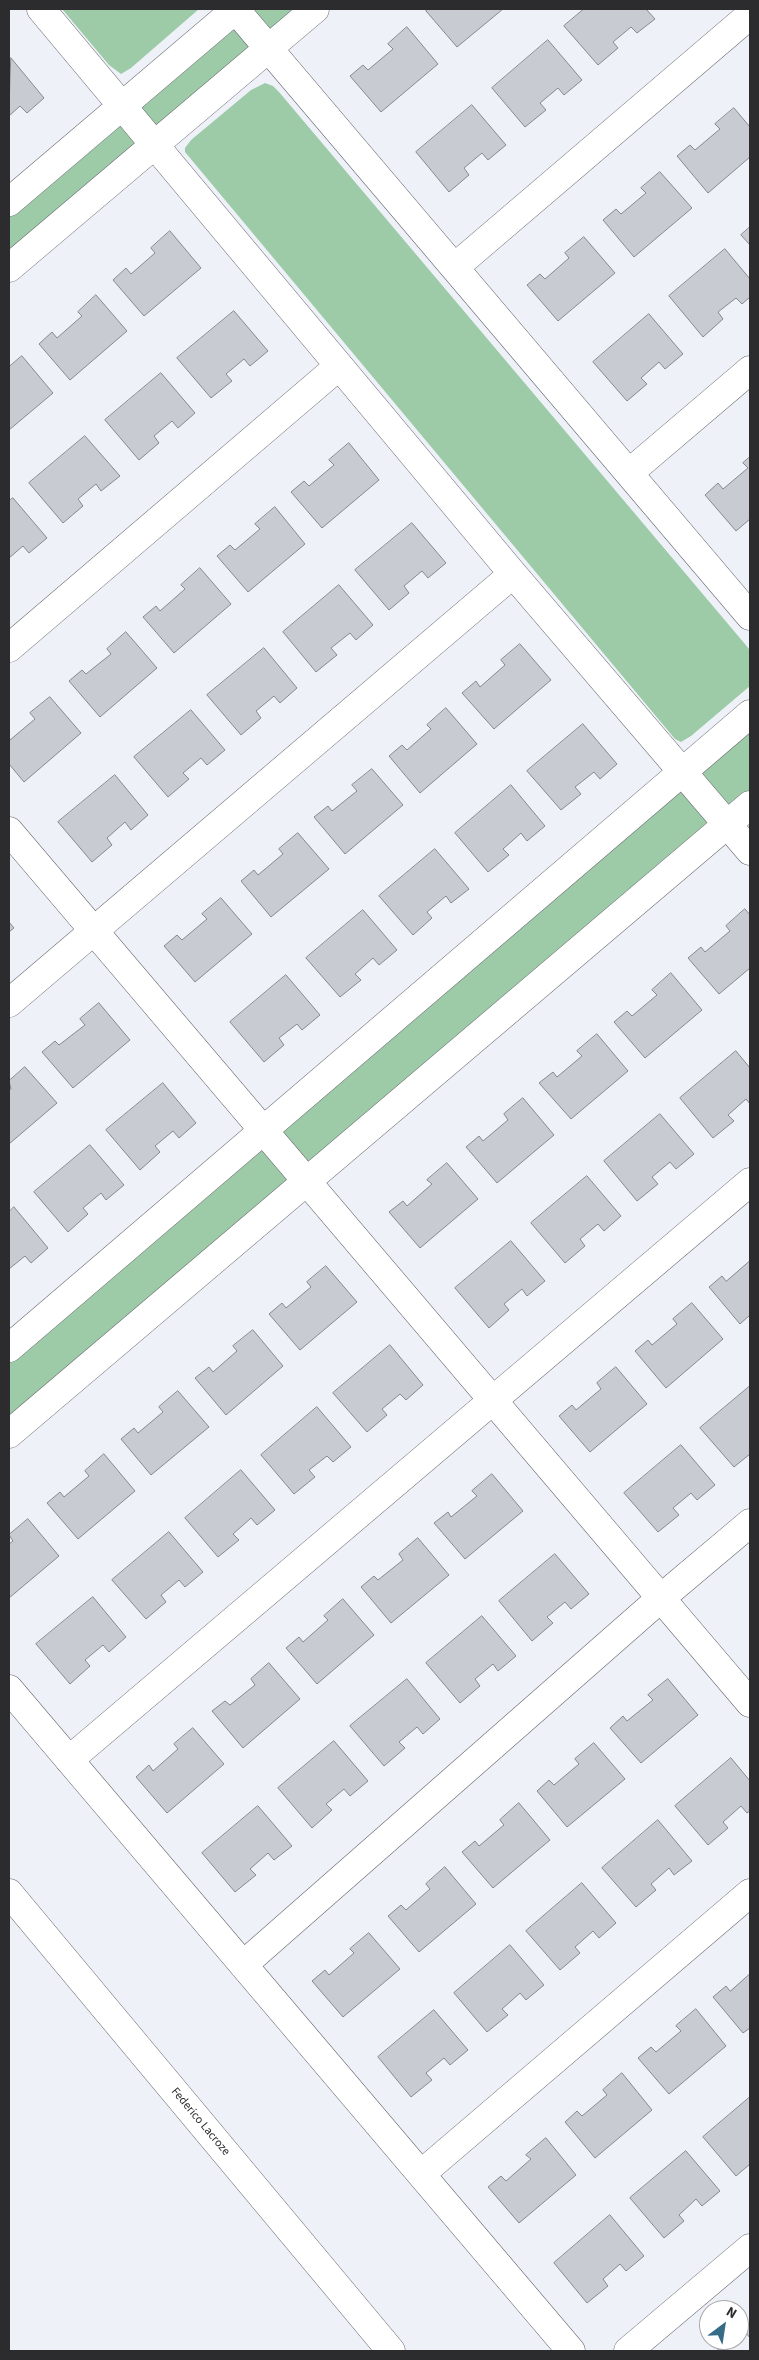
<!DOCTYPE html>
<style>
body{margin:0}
#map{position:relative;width:759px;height:2360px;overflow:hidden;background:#eff1f9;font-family:"Source Sans 3",sans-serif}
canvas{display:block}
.frame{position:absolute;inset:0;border:10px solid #2c2c2f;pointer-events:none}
.north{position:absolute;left:699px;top:2300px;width:50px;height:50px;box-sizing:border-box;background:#fff;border:1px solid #ababac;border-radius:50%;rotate:31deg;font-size:14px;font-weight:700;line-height:20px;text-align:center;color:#2c2c2f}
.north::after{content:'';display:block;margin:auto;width:18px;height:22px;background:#376c88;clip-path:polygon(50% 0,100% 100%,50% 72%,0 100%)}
</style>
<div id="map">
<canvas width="759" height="2360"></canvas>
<div class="frame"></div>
<div class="north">N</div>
</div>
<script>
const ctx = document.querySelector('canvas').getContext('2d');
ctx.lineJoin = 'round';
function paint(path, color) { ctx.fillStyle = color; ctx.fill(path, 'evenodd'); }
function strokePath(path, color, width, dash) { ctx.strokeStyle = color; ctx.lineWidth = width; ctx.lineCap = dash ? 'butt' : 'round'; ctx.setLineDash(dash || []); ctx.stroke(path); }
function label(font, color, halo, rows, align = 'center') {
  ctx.font = font + ' "Source Sans 3",sans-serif'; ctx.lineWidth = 4; ctx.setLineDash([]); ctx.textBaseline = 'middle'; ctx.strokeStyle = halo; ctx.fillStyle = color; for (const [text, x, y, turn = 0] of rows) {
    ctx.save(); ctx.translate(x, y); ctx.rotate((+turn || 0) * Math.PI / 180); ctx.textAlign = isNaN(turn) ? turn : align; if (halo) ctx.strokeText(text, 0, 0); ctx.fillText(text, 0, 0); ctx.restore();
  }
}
paint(new Path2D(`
 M62 9H199L131 68 121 74 109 65Z
 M236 9H315L9 268V202Z
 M265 83 273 86 279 92 750 650V686L691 736 681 742 675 739 185 152V148L191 140 251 90Z
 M750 714V805L9 1434V1348Z`), '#9ecba7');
const building = new Path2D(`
 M429 9H503L457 47 426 11Z
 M584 9H646L655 19 637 33 631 27 613 42 618 48 598 65 564 26Z
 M407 27 438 64 381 112 350 76 363 65 368 70 393 49 388 44Z
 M548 40 582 80 564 95 558 88 540 103 546 110 525 127 492 88Z
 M11 58 44 98 27 113 20 106 9 116Z
 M472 105 506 145 488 160 482 153 464 168 469 175 449 192 416 152Z
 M734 108 750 127V157L708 193 677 156 690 145 695 150 720 129 715 124Z
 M660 172 692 208 634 257 603 220 616 209 621 214 646 193 641 188Z
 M750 227V245L741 235Z
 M170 231 201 268 144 316 113 280 126 268 131 274 155 253 151 248Z
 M584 237 615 273 558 321 527 285 540 274 545 279 569 258 565 253Z
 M725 249 750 279V297L742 304 736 298 718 312 723 319 703 337 669 296Z
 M96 295 127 331 70 380 39 344 52 332 57 338 82 316 78 312Z
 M234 311 268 351 250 366 244 359 226 374 232 381 211 398 177 358Z
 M649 314 683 354 665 369 659 362 641 378 647 384 627 401 593 362Z
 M22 356 53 393 9 430V367Z
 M161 373 195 413 178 428 172 421 154 436 159 443 139 460 105 420Z
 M85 436 120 476 101 491 96 484 78 499 83 506 63 523 29 483Z
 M349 443 379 480 322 528 291 492 304 481 309 486 334 465 329 460Z
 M750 457V519L736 531 705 495 718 483 723 489 748 468 743 463Z
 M13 498 47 538 29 553 23 546 9 558V501Z
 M275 507 305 544 248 592 217 556 230 545 235 550 260 529 255 524Z
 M412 523 446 563 428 578 422 571 404 586 409 593 389 610 355 570Z
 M200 568 231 604 174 653 143 617 156 606 160 611 185 589 181 585Z
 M339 585 373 625 356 640 350 633 331 648 337 655 316 672 283 632Z
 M126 632 157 668 100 717 69 681 82 670 86 674 111 654 107 649Z
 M520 644 551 680 494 729 462 693 476 681 480 687 505 665 501 660Z
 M264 648 297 688 280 703 274 696 256 711 261 718 241 735 207 695Z
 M50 697 81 733 24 782 9 764V738L10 740 35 719 30 713Z
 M446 708 477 744 420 793 389 756 402 745 407 750 431 729 427 725Z
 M191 710 225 750 207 765 201 758 183 773 189 779 168 797 134 757Z
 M583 724 617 764 600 779 594 772 575 787 581 794 561 810 527 771Z
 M372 769 403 805 345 854 314 817 328 806 332 811 357 791 352 785Z
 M115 775 148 815 131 830 125 822 107 838 112 845 92 862 58 822Z
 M511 785 545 826 527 841 521 833 503 849 509 855 488 872 455 833Z
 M298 833 329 869 271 917 241 881 254 870 258 875 283 854 279 849Z
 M435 849 469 889 451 903 446 896 427 912 432 918 413 935 379 896Z
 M221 898 252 934 195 982 164 946 177 935 182 940 207 919 202 914Z
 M745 909 750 915V968L719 994 688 958 701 947 705 952 730 931 726 926Z
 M363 910 397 950 379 965 373 958 355 974 361 980 340 997 306 958Z
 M9 922 14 928 9 932Z
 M671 973 702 1010 645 1058 614 1022 627 1011 632 1016 657 995 652 990Z
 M286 975 320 1015 302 1030 297 1024 279 1038 284 1045 264 1062 230 1022Z
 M99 1003 130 1040 73 1088 42 1052 55 1041 59 1045 85 1025 80 1019Z
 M597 1034 628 1071 571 1119 539 1083 553 1072 557 1077 582 1056 577 1051Z
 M736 1051 750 1068V1104L746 1099 728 1115 734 1121 713 1138 680 1098Z
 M25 1067 57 1103 9 1144V1090L11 1089 9 1081Z
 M163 1083 196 1123 179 1138 173 1131 155 1146 160 1152 140 1170 106 1130Z
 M523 1098 554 1135 497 1183 466 1147 479 1136 483 1141 508 1120 504 1114Z
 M660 1114 694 1154 676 1169 670 1162 652 1177 658 1184 637 1201 604 1161Z
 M90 1145 124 1185 106 1200 101 1193 83 1208 88 1214 68 1232 34 1192Z
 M447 1163 478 1199 420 1248 389 1212 403 1201 407 1206 432 1184 427 1180Z
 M587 1176 621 1216 604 1231 598 1224 580 1239 585 1246 565 1263 531 1223Z
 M14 1207 48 1248 31 1263 25 1256 9 1269V1212Z
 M511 1241 545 1281 527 1296 522 1289 504 1304 509 1310 489 1328 455 1288Z
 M750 1261V1315L740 1324 709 1287 722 1276 726 1281Z
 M326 1266 357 1302 300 1350 269 1314 282 1303 286 1308 311 1287 307 1282Z
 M692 1303 723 1339 666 1388 635 1351 648 1340 652 1345 677 1324 673 1319Z
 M253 1330 283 1366 226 1415 195 1378 209 1367 213 1372 237 1351 233 1346Z
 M390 1345 423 1385 406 1400 400 1394 382 1409 387 1415 367 1432 333 1393Z
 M616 1367 647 1404 590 1452 559 1416 572 1405 576 1410 601 1389 597 1383Z
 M750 1386V1454L734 1467 700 1428Z
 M178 1391 209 1427 151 1475 121 1439 134 1428 138 1433 163 1412 159 1407Z
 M317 1407 351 1447 333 1462 327 1456 309 1470 315 1477 294 1494 261 1455Z
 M681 1445 715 1485 697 1500 691 1493 673 1508 679 1515 658 1532 624 1493Z
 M104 1454 135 1491 78 1539 47 1503 60 1492 64 1497 89 1476 85 1471Z
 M241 1470 275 1510 257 1525 251 1518 233 1534 239 1540 218 1557 185 1518Z
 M492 1474 523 1511 465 1559 434 1523 448 1512 451 1517 477 1496 472 1491Z
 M28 1519 59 1556 9 1598V1544L13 1541 9 1535Z
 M169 1532 203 1572 185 1587 179 1580 161 1595 166 1602 146 1619 112 1580Z
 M418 1538 449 1575 391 1623 361 1587 374 1576 378 1580 403 1560 399 1554Z
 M555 1554 589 1594 571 1609 565 1602 547 1617 553 1623 532 1641 499 1601Z
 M93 1597 126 1637 109 1652 103 1645 85 1660 90 1666 70 1684 36 1644Z
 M343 1599 374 1635 317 1684 286 1648 299 1637 303 1642 328 1620 324 1616Z
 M482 1616 516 1656 498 1671 493 1664 475 1679 480 1686 460 1703 426 1663Z
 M269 1663 300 1699 243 1748 212 1711 225 1701 230 1705 255 1685 251 1679Z
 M407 1679 440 1719 423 1734 417 1727 399 1742 405 1748 384 1766 350 1726Z
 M668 1679 698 1715 641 1763 610 1728 623 1716 627 1721 653 1700 648 1695Z
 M193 1728 224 1764 167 1813 136 1777 149 1765 153 1771 178 1749 174 1744Z
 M334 1741 368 1781 350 1796 344 1789 326 1804 332 1810 312 1828 278 1788Z
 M594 1743 625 1779 567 1827 537 1791 549 1780 554 1785 579 1764 575 1759Z
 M731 1758 750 1781V1811L747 1813 741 1806 723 1822 728 1828 708 1845 675 1806Z
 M519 1803 550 1840 493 1888 462 1852 475 1841 479 1846 504 1825 500 1820Z
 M258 1806 292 1846 274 1860 268 1853 250 1869 256 1875 235 1892 202 1853Z
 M658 1820 692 1861 674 1875 669 1868 651 1884 656 1890 636 1907 602 1868Z
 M445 1867 476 1904 419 1952 388 1916 401 1905 406 1910 430 1889 426 1884Z
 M582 1883 616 1923 599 1938 593 1931 575 1947 580 1953 560 1970 526 1931Z
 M369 1933 400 1969 343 2017 312 1981 325 1970 329 1975 354 1953 350 1949Z
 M510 1945 544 1985 526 2000 520 1993 502 2009 508 2015 487 2032 454 1993Z
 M750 1974V2028L743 2033 713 1997 726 1986 730 1991Z
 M696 2009 726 2046 669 2094 638 2058 651 2047 656 2052 681 2031 676 2026Z
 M434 2010 468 2050 450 2065 444 2058 426 2073 432 2080 411 2097 378 2057Z
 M622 2073 652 2110 595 2158 565 2122 577 2111 582 2116 607 2095 603 2090Z
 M750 2097V2164L736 2176 703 2137Z
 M546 2138 576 2175 519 2223 488 2187 501 2176 506 2181 531 2159 526 2155Z
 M686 2151 720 2191 702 2206 696 2199 679 2215 684 2221 664 2238 630 2198Z
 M610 2215 644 2256 626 2271 620 2264 603 2279 608 2286 587 2303 554 2263Z
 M750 2323V2338L743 2329Z
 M724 2345 729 2351H717Z`);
paint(building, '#c9cbd2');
strokePath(building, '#86888f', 1);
const street = new Path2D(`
 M41 9 513 574 750 851
 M235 9 750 616
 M9 202 236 9
 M455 267 750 15
 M9 268 315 9
 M629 473 750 370
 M9 648 339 366
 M9 831 750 1703
 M9 1003 513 574
 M9 1348 750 714
 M9 1434 750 805
 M9 1689 571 2351
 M69 1760 750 1182
 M9 1893 391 2351
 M243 1965 661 1598 750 1523
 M421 2174 750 1893
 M628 2351 750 2248`);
strokePath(street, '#65666d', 29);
strokePath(street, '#fff', 28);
label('12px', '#2c2c2f', '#fff', [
 ["Federico Lacroze",200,2122,50]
]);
</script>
